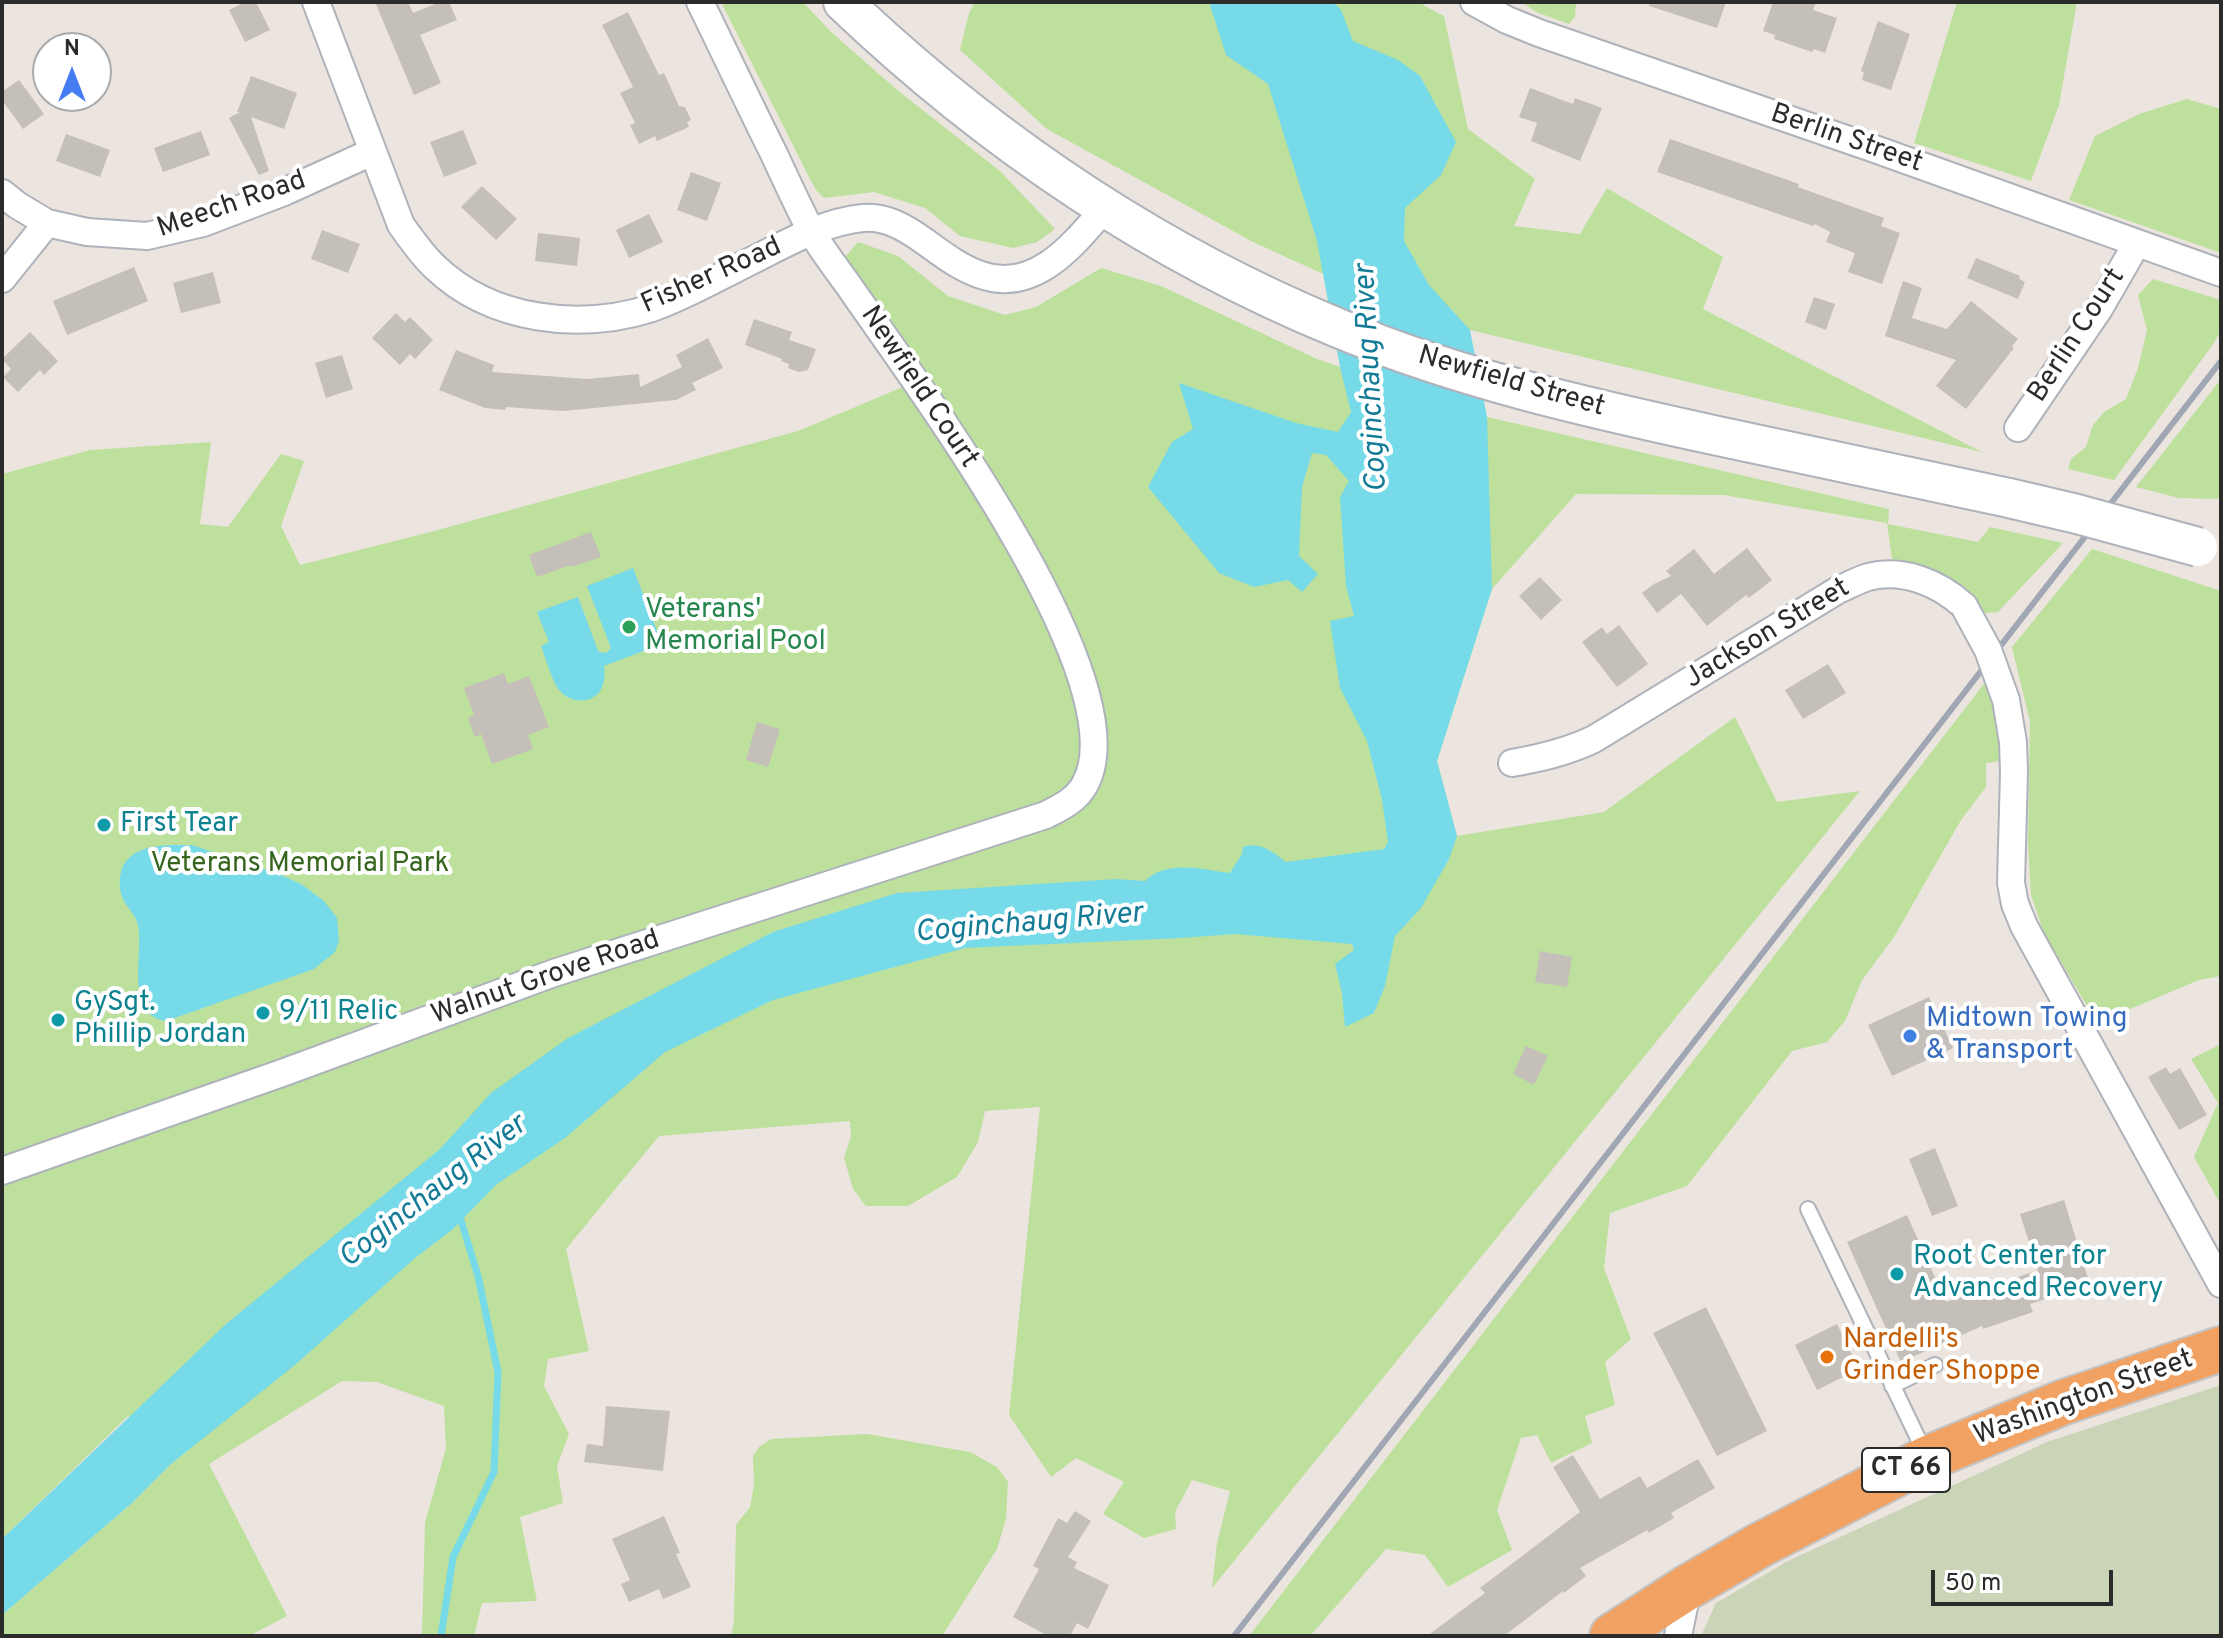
<!DOCTYPE html>
<style>
body{margin:0}
#map{position:relative;width:2223px;height:1638px;overflow:hidden;background:#ece4de;font-family:Overpass,sans-serif}
canvas{display:block}
.frame{position:absolute;inset:0;border:4px solid #2b2b2b;pointer-events:none}
.north{position:absolute;left:32px;top:32px;width:80px;height:80px;box-sizing:border-box;background:#fff;border:2px solid #aaa;border-radius:50%;rotate:0deg;font-size:22px;font-weight:700;line-height:32px;text-align:center;color:#2b2b2b}
.north::after{content:'';display:block;margin:auto;width:28px;height:36px;background:#467df2;clip-path:polygon(50% 0,100% 100%,50% 72%,0 100%)}
.scale{position:absolute;left:1931px;top:1570px;width:182px;height:36px;box-sizing:border-box;border:4px solid #2b2b2b;border-top:0;padding-left:10px;font-size:24px;line-height:28px;white-space:nowrap;color:#2b2b2b;-webkit-text-stroke:6px #fff;paint-order:stroke}
</style>
<div id="map">
<canvas width="2223" height="1638"></canvas>
<div class="frame"></div>
<div class="north">N</div>
<div class="scale">50 m</div>
</div>
<script>
const ctx = document.querySelector('canvas').getContext('2d');
ctx.lineJoin = 'round';
function paint(path, color) { ctx.fillStyle = color; ctx.fill(path, 'evenodd'); }
function strokePath(path, color, width, dash) { ctx.strokeStyle = color; ctx.lineWidth = width; ctx.lineCap = dash ? 'butt' : 'round'; ctx.setLineDash(dash || []); ctx.stroke(path); }
function label(font, color, halo, rows, align = 'center') {
  ctx.font = font + ' Overpass,sans-serif'; ctx.lineWidth = 8; ctx.setLineDash([]); ctx.textBaseline = 'middle'; ctx.strokeStyle = halo; ctx.fillStyle = color; for (const [text, x, y, turn = 0] of rows) {
    ctx.save(); ctx.translate(x, y); ctx.rotate((+turn || 0) * Math.PI / 180); ctx.textAlign = isNaN(turn) ? turn : align; if (halo) ctx.strokeText(text, 0, 0); ctx.fillText(text, 0, 0); ctx.restore();
  }
}
paint(new Path2D(`
 M721 2H803L830 31 896 89 1000 171 1055 229 1037 242 1013 248 960 236 925 208 874 192 824 198 816 190 808 175Z
 M975 2H1424L1423 5 1444 16 1468 129 1535 179 1514 226 1580 234 1607 188 1723 257 1703 309 1982 452 1470 330 1385 302 1253 242 1047 129 960 50 969 13Z
 M1522 2H1571L1576 4 1575 17 1569 24 1536 12Z
 M1957 2H2077L2059 105 2031 181 1914 143Z
 M2187 99 2221 109V253L2069 200 2095 136 2139 114Z
 M858 242 898 256 948 296 1005 315 1036 307 1101 268 1161 286 1317 359 1487 417 1889 509 1888 524 1978 542 1990 527 2063 543 1998 612 1983 613C1956 583 1935 564 1892 559L1887 523 1724 495 1576 494 1492 589 1437 761 1457 836 1604 812 1735 717 1777 802 1860 791 1212 1588 1217 1543 1230 1491 1192 1480 1175 1512 1176 1529 1144 1538 1103 1514 1124 1482 1076 1458 1051 1477 1009 1415 1040 1107 985 1111 978 1142 957 1177 908 1206H866L853 1189 844 1158 851 1136 850 1121 659 1136 566 1249 589 1351 548 1359 544 1386 569 1434 557 1466 563 1503 520 1517 537 1601 482 1603 474 1636H422L425 1523 446 1448 444 1406 377 1382 342 1381 209 1464 287 1616 249 1636H2V1615L132 1503 171 1464 192 1447 128 1416 2 1539V474L90 450 211 442 200 524 228 527 281 454 304 461 281 526 300 565 434 531 798 431 903 387 828 277Z
 M2153 279 2221 300V330L2214 343 2114 480 2068 469 2071 459 2086 447 2093 425 2104 412 2126 399 2138 368 2147 330 2138 295Z
 M2221 379V499L2179 498 2136 487Z
 M2092 549 2221 591V976L2199 980 2097 1023 2044 933 2031 895 2028 843 2030 722 2012 647Z
 M1987 680C1996 707 1999 733 1999 761L1986 763V787L1961 820 1894 937 1862 980 1845 1021 1827 1042 1792 1051 1687 1186 1610 1213 1604 1268 1631 1339 1605 1362 1615 1405 1585 1416 1592 1443 1551 1463 1537 1435 1521 1438 1497 1510 1512 1550 1448 1587 1425 1555 1386 1549 1310 1636H1249Z
 M2221 1044V1205L2194 1157 2218 1103 2191 1059Z
 M867 1434 970 1452 997 1467 1008 1482 1006 1519 997 1549 942 1636H731L734 1621 736 1525 750 1507 754 1485 753 1456 759 1447 771 1439Z`), '#bde09d');
paint(new Path2D(`
 M2221 1385V1636H1701L1716 1603 1788 1561 2047 1442Z`), '#c9d5b6');
paint(new Path2D(`
 M1209 2H1333L1341 10 1353 41 1398 60 1420 76 1456 142 1441 175 1405 208 1404 241 1429 285 1470 330 1487 417 1492 589 1437 761 1457 836 1449 859 1421 908 1395 936 1385 986 1374 1013 1345 1027 1342 993 1335 964 1354 950 1352 944 1235 934 1181 938 965 948 773 1000 665 1052 565 1138 497 1184 452 1230 415 1258 295 1365 171 1464 132 1503 2 1615V1539L226 1324 440 1149 491 1093 568 1038 773 932 897 893 1117 879 1145 881C1168 859 1202 870 1230 873L1242 854 1243 847C1261 842 1271 851 1286 862L1384 849 1388 842 1382 800 1367 741 1340 688 1330 621 1354 616 1346 586 1340 497 1349 481 1326 455 1312 453 1302 487 1299 556 1318 574 1302 592 1288 580 1254 587 1219 573 1148 487 1172 442 1193 429 1179 383 1296 423 1338 432 1351 412 1340 367 1317 241 1268 84 1226 55Z
 M633 568 662 644 604 666C605 675 605 683 600 691 591 704 571 703 561 692 552 683 546 658 541 646L549 642 537 612 578 597 597 648 599 652 606 653 611 648 587 586Z
 M192 845 281 875 301 884 324 901 337 918 339 941 335 952 314 969 166 1021C122 1015 146 948 137 922 135 915 128 908 124 901 118 890 118 870 127 860 142 843 171 845 192 845Z`), '#76dae9');
strokePath(new Path2D(`
 M441 1636 453 1557 494 1472 498 1372 478 1276 459 1214`), '#76dae9', 7);
paint(new Path2D(`
 M245 2H256L270 30 245 42 229 10Z
 M375 2H408L413 13 440 2H449L457 20 420 35 441 83 414 95Z
 M1650 2H1726L1717 28 1649 6Z
 M1773 2H1816L1813 10 1837 18 1825 53 1814 49 1812 52 1774 39 1775 35 1763 31Z
 M628 12 659 75 664 73 679 106 685 107 691 120 687 122 689 127 657 141 655 136 639 144 630 125 635 123 620 93 633 87 602 25Z
 M1878 21 1910 34 1891 90 1862 80 1864 72 1861 71Z
 M251 76 297 93 284 129 251 117 269 171 259 175 229 118 240 112H237Z
 M19 80 44 114 23 129 2 100V92Z
 M1530 88 1573 104 1575 98 1602 108 1580 161 1531 141 1537 123 1519 117Z
 M463 130 477 164 444 177 430 142Z
 M201 131 210 155 163 172 154 148Z
 M66 134 110 150 100 177 56 161Z
 M1670 139 1799 184 1798 187 1884 218 1881 226 1900 233 1882 284 1848 272 1855 253 1826 242 1830 232 1815 224 1813 226 1657 172Z
 M691 172 721 183 707 221 677 210Z
 M482 186 517 219 496 240 461 207Z
 M649 214 663 242 629 258 616 230Z
 M322 230 360 244 348 273 311 259Z
 M538 233 580 238 577 266 535 261Z
 M1976 258 2020 276 2019 279 2025 282 2018 299 1967 278Z
 M134 267 148 301 67 335 53 301Z
 M213 272 221 303 181 313 173 283Z
 M1903 281 1922 288 1912 318 1947 329 1971 301 2018 339 2012 346 2014 348 1966 409 1936 386 1956 360 1885 336Z
 M1814 297 1835 304 1826 330 1805 322Z
 M396 313 405 322 410 317 433 340 415 359 410 354 400 365 372 338Z
 M754 319 792 332 789 340 816 349 808 370 799 372 788 368 789 364 781 361 782 359 745 345Z
 M30 332 58 361 44 375 40 370 18 392 3 377 11 369 2 359Z
 M708 338 723 368 692 383 696 390 676 400 563 411 506 407 505 410 485 408 439 390 456 350 494 365 492 372 587 379 639 374 640 387 682 367 676 355Z
 M342 355 353 389 326 398 315 363Z
 M591 532 601 557 572 567 571 565 537 577 529 555Z
 M1747 548 1772 580 1749 598 1746 595 1707 626 1681 594 1657 613 1642 593 1654 584 1671 576 1666 571 1694 549 1714 574Z
 M1540 577 1562 600 1541 620 1519 596Z
 M1619 625 1648 664 1617 687 1582 642 1602 627 1607 634Z
 M1828 664 1846 693 1803 719 1785 690Z
 M504 673 508 684 529 676 549 727 528 735 533 749 492 764 481 734 475 737 468 718 474 715 464 688Z
 M757 722 780 729 768 767 746 760Z
 M1540 951 1572 957 1567 987 1535 982Z
 M1929 997 1953 1048 1892 1076 1868 1025Z
 M1526 1046 1548 1056 1534 1085 1513 1074Z
 M2166 1067 2170 1074 2180 1068 2207 1115 2179 1130 2148 1077Z
 M1935 1148 1958 1206 1932 1216 1909 1159Z
 M2064 1200 2090 1285 2030 1304 2033 1312 1983 1329 1982 1326 1901 1362 1847 1242 1907 1215 1946 1302 2038 1270 2020 1214Z
 M1706 1307 1767 1431 1717 1456 1653 1333Z
 M1837 1324 1859 1369 1817 1390 1795 1345Z
 M606 1406 670 1411 663 1471 584 1462 587 1444 603 1446Z
 M1573 1455 1600 1499 1640 1476 1647 1488 1698 1459 1715 1488 1671 1513 1674 1518 1649 1533 1647 1530 1580 1568 1586 1576 1564 1593 1563 1591 1504 1636H1427L1485 1593 1480 1588 1580 1512 1553 1467Z
 M1075 1511 1091 1521 1068 1557 1077 1562 1074 1568 1109 1585 1088 1629 1077 1623 1070 1636H1048L1013 1617 1039 1569 1033 1566 1058 1518 1067 1523Z
 M664 1516 680 1553 676 1554 691 1587 663 1599 659 1589 629 1602 621 1584 630 1580 612 1539Z`), '#c5bfb9');
const service = new Path2D(`
 M1808 1209 1926 1455
 M1892 1386 1935 1365`);
const minor = new Path2D(`
 M316 2 401 225C412 240 422 255 435 267 491 321 580 331 652 308 684 297 715 279 745 264 782 246 821 222 863 218 886 216 906 228 924 241 942 254 960 268 981 275 1035 294 1074 244 1105 208
 M1474 2 1507 20 1539 33 1872 148 2221 273
 M2 193 17 205 47 223 87 232 147 236 203 223 284 192 372 152
 M2 279 47 223
 M2018 428 2099 309 2137 243
 M2006 700 2013 742 2014 772 2011 883 2015 904 2024 926 2221 1284
 M1512 763C1541 758 1567 752 1594 739L1838 590C1848 586 1858 580 1868 577 1903 568 1939 583 1964 606
 M2 1171 282 1073 554 973 1046 815C1061 807 1075 801 1084 786 1144 684 909 374 849 286 836 268 822 250 811 231 798 206 786 180 774 154 749 104 725 53 700 2
 M1678 1636 1688 1587`);
const secondary = new Path2D(`
 M843 2C987 139 1153 252 1338 328 1460 379 1589 408 1718 436 1815 456 1912 477 2009 498`);
const trunk = new Path2D(`
 M1612 1636 1688 1587 1760 1545 1928 1458 2064 1402 2221 1349`);
strokePath(service, '#aeb2bb', 18);
strokePath(minor, '#aeb2bb', 30);
strokePath(secondary, '#aeb2bb', 42);
strokePath(trunk, '#c4c4c4', 48);
strokePath(service, '#fff', 14);
strokePath(minor, '#fff', 26);
strokePath(secondary, '#fff', 38);
strokePath(trunk, '#f1a262', 44);
strokePath(new Path2D(`
 M1234 1636 2221 361`), '#a1a6b4', 6);
const minorBridge = new Path2D(`
 M1964 606 1988 650 2006 700`);
const secondaryBridge = new Path2D(`
 M2009 498 2077 514 2198 547`);
strokePath(minorBridge, '#aeb2bb', 30, []);
strokePath(secondaryBridge, '#aeb2bb', 42, []);
strokePath(minorBridge, '#fff', 26);
strokePath(secondaryBridge, '#fff', 38);
for (const [x, y, r, color] of [
 [629,627,8,"#2e9e5b"],
 [104,825,8,"#0f9aa8"],
 [263,1013,8,"#0f9aa8"],
 [58,1020,8,"#0f9aa8"],
 [1910,1036,8,"#3f7fe0"],
 [1897,1274,8,"#0f9aa8"],
 [1827,1357,8,"#e8710a"]
]) { const dot = new Path2D(); dot.arc(x, y, r, 0, 2 * Math.PI); ctx.fillStyle = color; ctx.fill(dot); strokePath(dot, '#fff', 3); }
for (const [x, y, w] of [
 [1906,1470,88]
]) { const box = new Path2D(); box.roundRect(x - w / 2, y - 22, w, 44, 6); ctx.fillStyle = '#fff'; ctx.fill(box); strokePath(box, '#2b2b2b', 2); }
label('bold 26px', '#2b2b2b', null, [
 ["CT 66",1906,1470]
]);
label('28px', '#2b2b2b', '#fff', [
 ["Berlin Street",1846,140,19],
 ["Meech Road",232,206,-19],
 ["Fisher Road",712,277,-24],
 ["Berlin Court",2078,336,-57],
 ["Newfield Street",1511,383,16],
 ["Newfield Court",918,388,56],
 ["Jackson Street",1768,635,-31],
 ["Walnut Grove Road",546,979,-19],
 ["Washington Street",2084,1399,-20]
]);
label('28px', '#27864d', '#fff', [
 ["Veterans'",645,611],
 ["Memorial Pool",645,643]
], 'left');
label('28px', '#0d838f', '#fff', [
 ["First Tear",120,825],
 ["GySgt.",74,1004],
 ["Phillip Jordan",74,1036],
 ["9/11 Relic",279,1013],
 ["Root Center for",1913,1258],
 ["Advanced Recovery",1913,1290]
], 'left');
label('28px', '#36661e', '#fff', [
 ["Veterans Memorial Park",300,865]
]);
label('28px', '#366cbe', '#fff', [
 ["Midtown Towing",1926,1020],
 ["& Transport",1926,1052]
], 'left');
label('28px', '#c56008', '#fff', [
 ["Nardelli's",1843,1341],
 ["Grinder Shoppe",1843,1373]
], 'left');
label('italic 30px', '#147b97', '#fff', [
 ["Coginchaug River",1373,378,-93],
 ["Coginchaug River",1029,925,-5],
 ["Coginchaug River",434,1193,-38]
]);
</script>
